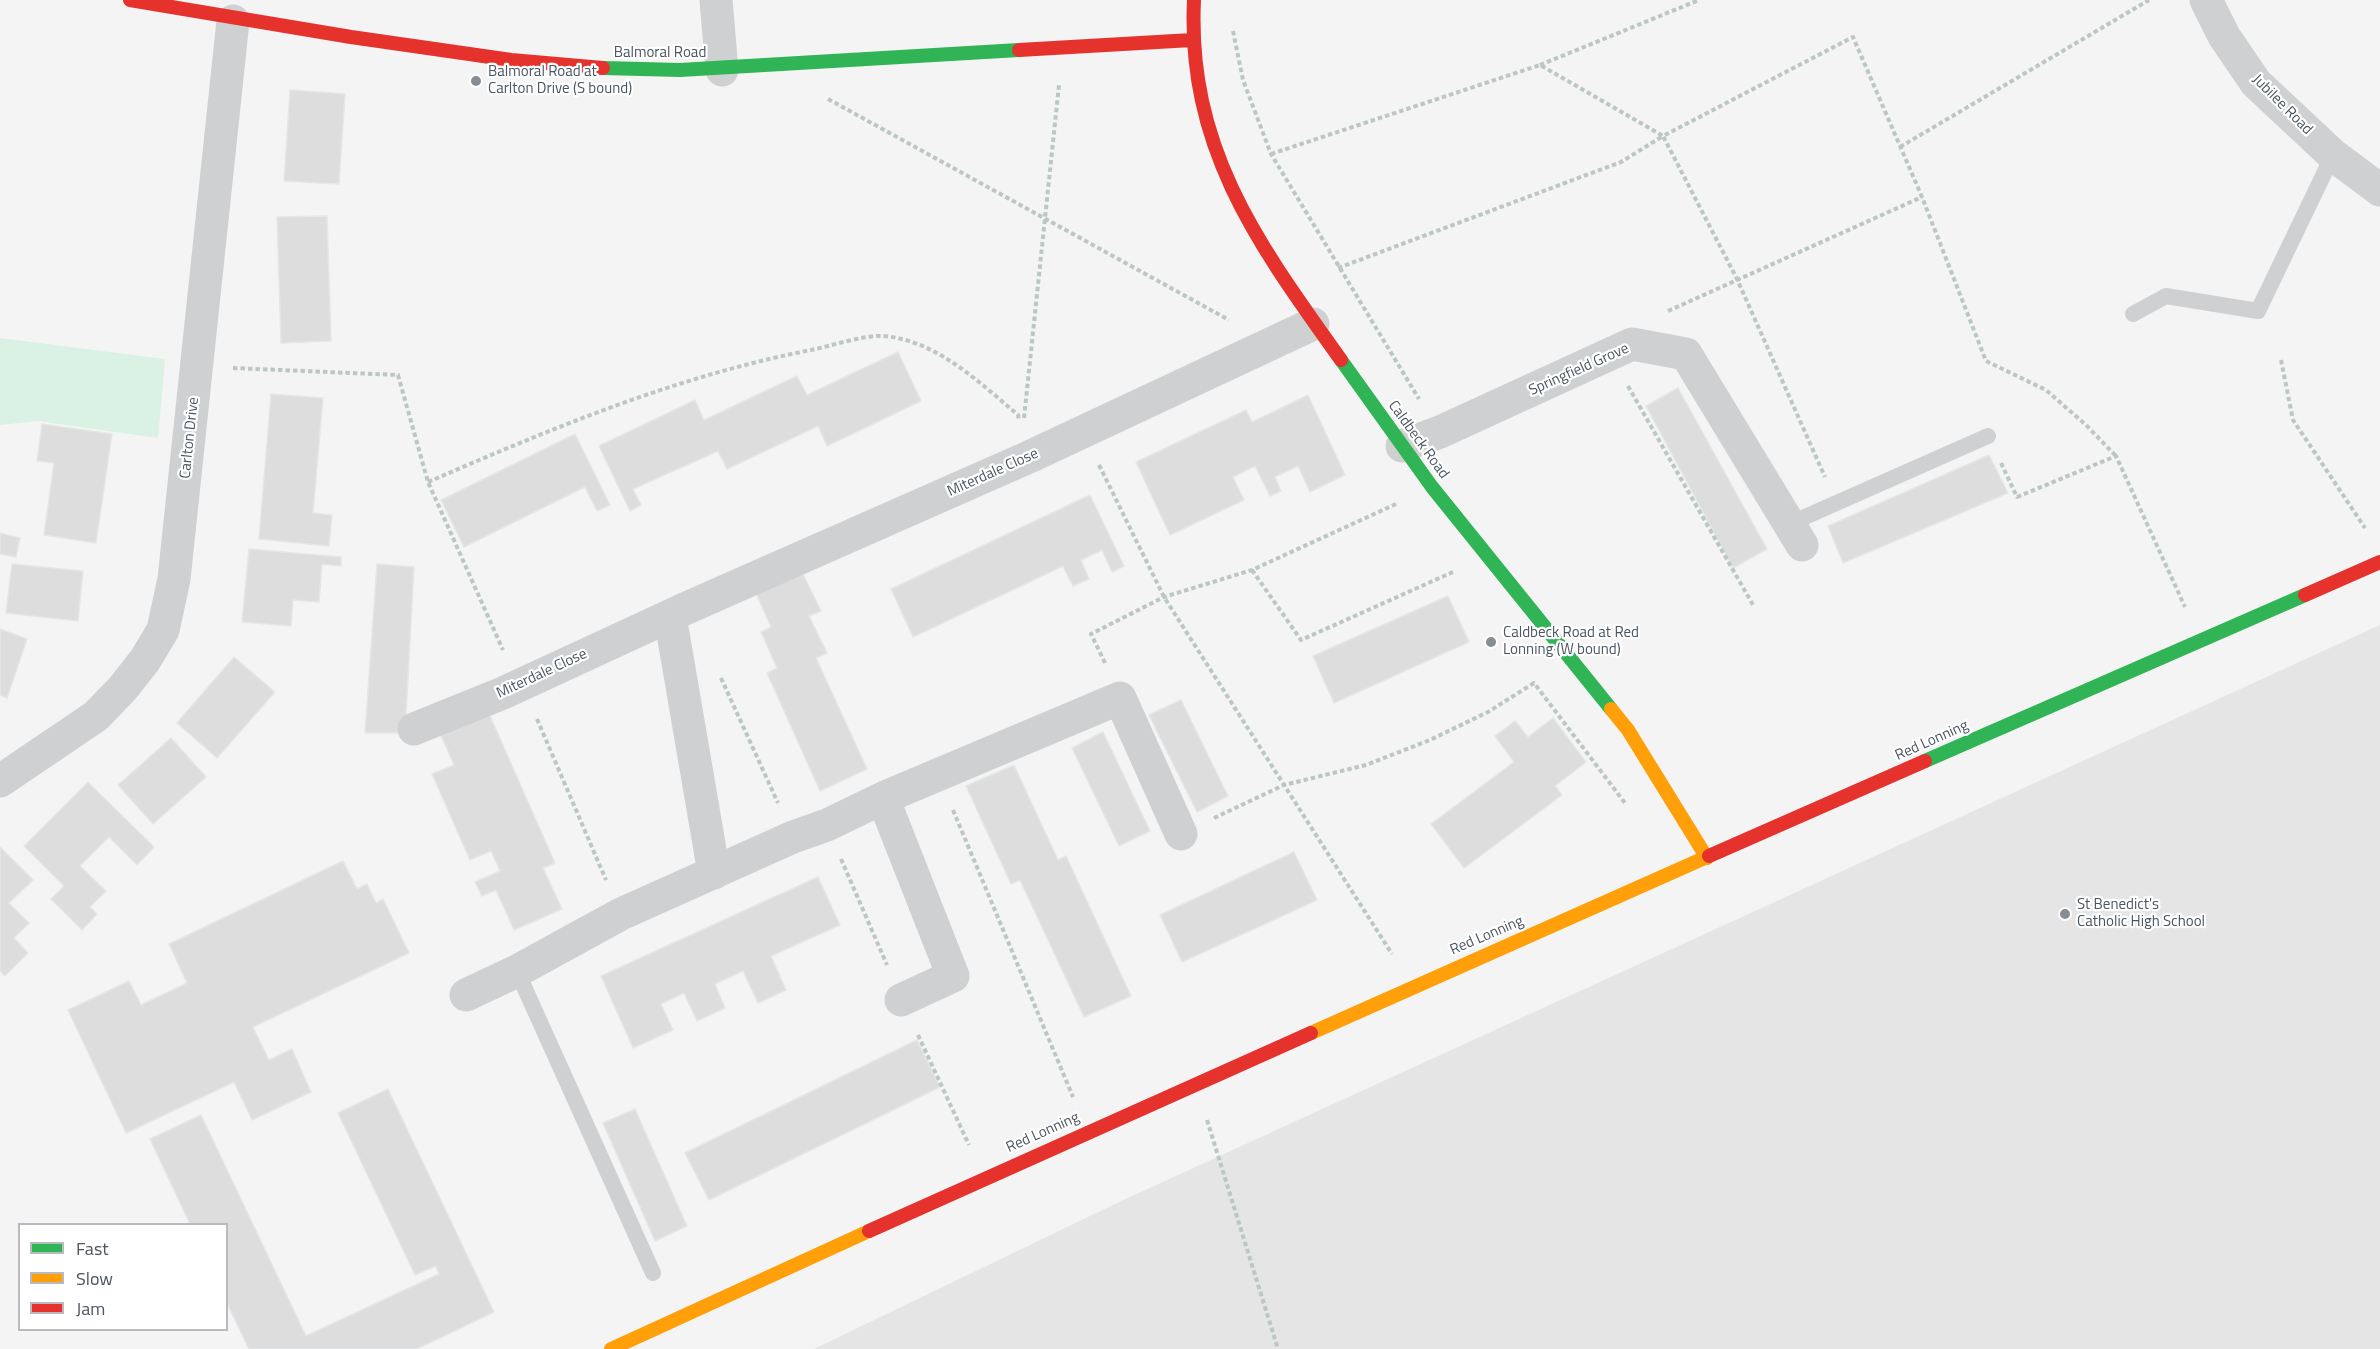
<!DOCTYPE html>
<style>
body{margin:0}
#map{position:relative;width:2380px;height:1349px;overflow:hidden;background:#f4f4f4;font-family:"Titillium Web",sans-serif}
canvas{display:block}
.legend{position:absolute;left:18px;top:1223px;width:210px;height:108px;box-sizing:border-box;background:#fff;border:2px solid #b7bbc0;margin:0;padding:8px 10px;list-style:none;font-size:18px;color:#4a5661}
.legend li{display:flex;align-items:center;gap:12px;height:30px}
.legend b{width:30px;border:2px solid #b7bbc0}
</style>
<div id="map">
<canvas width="2380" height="1349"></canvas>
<ul class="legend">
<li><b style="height:8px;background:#30b455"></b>Fast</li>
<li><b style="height:8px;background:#ff9f0a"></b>Slow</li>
<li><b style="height:8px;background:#e5322d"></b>Jam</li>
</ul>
</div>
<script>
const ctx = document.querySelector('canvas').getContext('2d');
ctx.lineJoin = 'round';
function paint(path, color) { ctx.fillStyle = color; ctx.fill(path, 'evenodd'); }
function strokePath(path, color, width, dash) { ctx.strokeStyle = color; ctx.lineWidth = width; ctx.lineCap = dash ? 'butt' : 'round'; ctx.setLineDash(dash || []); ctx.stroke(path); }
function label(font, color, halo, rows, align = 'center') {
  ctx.font = font + ' "Titillium Web",sans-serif'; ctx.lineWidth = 4.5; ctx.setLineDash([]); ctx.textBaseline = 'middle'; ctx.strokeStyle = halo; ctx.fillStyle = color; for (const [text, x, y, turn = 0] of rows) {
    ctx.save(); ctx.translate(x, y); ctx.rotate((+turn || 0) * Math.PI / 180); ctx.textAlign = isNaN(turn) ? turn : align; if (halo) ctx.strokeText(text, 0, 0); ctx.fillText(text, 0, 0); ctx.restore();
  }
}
paint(new Path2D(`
 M2380 625V1349H814L1119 1202Z`), '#e6e5e6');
paint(new Path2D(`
 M0 338 165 359 158 438 38 421 0 425Z`), '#d9f2e3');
const building = new Path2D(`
 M290 90 345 94 339 184 284 181Z
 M327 216 331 341 281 343 277 217Z
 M898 352 921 401 827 446 818 426 727 469 718 451 633 489 641 505 630 511 599 446 695 400 704 420 797 376 807 395Z
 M1678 388 1767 549 1733 568 1646 406Z
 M271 394 323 398 313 513 332 515 329 546 259 539Z
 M1308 395 1345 475 1310 492 1298 466 1275 477 1281 491 1270 496 1255 466 1233 477 1244 500 1170 535 1136 462 1246 410 1252 422Z
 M42 424 112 434 96 543 44 535 54 463 37 461Z
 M575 434 610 505 597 511 585 487 464 547 441 500Z
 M1989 455 2008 493 1843 563 1828 526Z
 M1090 495 1124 566 1112 572 1102 550 1081 560 1089 579 1073 586 1063 566 913 637 891 589Z
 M0 533 20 538 16 557 0 554Z
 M249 549 341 557V566L322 564 319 602 293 600 291 626 242 622Z
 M12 564 83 571 78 621 6 613Z
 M377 564 414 567 405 733H365Z
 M801 570 821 611 809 616 827 653 816 658 867 769 820 791 767 673 777 668 761 632 771 627 755 591Z
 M1448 596 1469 642 1334 703 1313 656Z
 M0 629 27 639 7 698 0 695Z
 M234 657 275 692 217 758 177 723Z
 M1181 700 1228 796 1197 812 1149 715Z
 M487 709 555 863 543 868 562 909 514 930 496 890 482 896 475 882 500 871 491 851 470 860 432 774 454 765 439 731Z
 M1553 718 1586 762 1555 786 1562 795 1464 868 1431 824 1514 762 1495 736 1515 721 1528 737Z
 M1103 732 1150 831 1119 846 1072 748Z
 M171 738 206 777 153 824 118 785Z
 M1014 765 1058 860 1066 856 1131 996 1084 1017 1020 880 1011 884 966 786Z
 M88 782 154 847 137 865 109 837 80 866 106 891 90 907 97 914 82 930 51 899 64 886 24 846Z
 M0 847 33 880 9 903 29 923 14 938 28 953 5 976 0 971Z
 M1294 852 1317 900 1182 962 1160 915Z
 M343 861 357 889 367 884 376 903 383 899 409 953 253 1027 269 1060 292 1049 311 1092 252 1120 234 1082 126 1133 68 1010 129 981 141 1005 187 983 169 944Z
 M818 877 840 925 771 956 786 990 758 1003 743 971 715 984 725 1008 697 1021 684 993 661 1004 673 1030 633 1048 601 976Z
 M917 1040 940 1087 709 1200 685 1153Z
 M388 1089 494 1312 417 1349H249L226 1301V1224H190L150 1139 201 1115 306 1336 439 1274 436 1266 415 1275 338 1113Z
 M635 1109 687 1226 655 1241 603 1123Z`);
paint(building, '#ddddde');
strokePath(building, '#e5e6e7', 1.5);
strokePath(new Path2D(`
 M1233 31 1243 80 1271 154 1419 399
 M1540 65 1699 0
 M828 99 1229 320
 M1900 147 2149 0
 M1271 154 1540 65 1663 136 1853 37 1922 197 1986 361 2046 390 2086 425 2116 456
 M1338 268 1621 162 1663 136 1737 279 1825 477
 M1668 311 1922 197
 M2281 360 2293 420 2365 528
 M233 368 398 375 428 482 503 650
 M1628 386 1753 605
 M1024 418 1059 85
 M2001 463 2017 497 2116 456 2185 607
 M1099 465 1164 597 1392 954
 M428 482C553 428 677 376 811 350 831 346 863 335 883 336 936 340 979 382 1018 415L1019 421
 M1252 570 1301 640 1453 572
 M1105 663 1091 634 1164 597 1252 570 1396 504
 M721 678 778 803
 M537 719 606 880
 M953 810 1073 1097
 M1214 818 1284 785 1366 765 1430 740 1488 712 1534 683 1625 803
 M841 859 887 965
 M918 1035 969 1145
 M1207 1120 1278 1349`), '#bcc7c4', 4, [4.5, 3]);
strokePath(new Path2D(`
 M2133 314 2166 296 2258 311 2333 155
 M1789 524 1988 436
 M517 971 653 1273`), '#ced0d2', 16);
strokePath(new Path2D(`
 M716 0 722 70
 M2206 0 2224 36 2256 83 2333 155 2380 190
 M1402 446 1440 432 1632 344 1686 354 1802 545
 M670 616 714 873
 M414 729 503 693 689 607 1029 457 1313 324
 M0 781 96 716 123 688 145 660 163 630 174 579 233 21
 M883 798 953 976 901 1000
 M466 995 517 971 621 914 793 837 827 825 883 798 1120 698 1181 834`), '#ced0d2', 33);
strokePath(new Path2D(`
 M603 68 680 70 1019 50
 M1341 360 1432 487 1611 709
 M1925 761 2305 595`), '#30b455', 14);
strokePath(new Path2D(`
 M1611 709 1628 730 1707 858
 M1311 1033 1709 856
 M611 1349 869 1231`), '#ff9f0a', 14);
strokePath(new Path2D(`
 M130 0 351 37 511 60 603 68
 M1194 0C1187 149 1259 245 1341 360
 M1019 50 1192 40
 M2305 595 2380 562
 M1709 856 1925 761
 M869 1231 1311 1033`), '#e5322d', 14);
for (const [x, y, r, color] of [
 [476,81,6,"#868d94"],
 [1491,642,6,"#868d94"],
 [2065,914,6,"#868d94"]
]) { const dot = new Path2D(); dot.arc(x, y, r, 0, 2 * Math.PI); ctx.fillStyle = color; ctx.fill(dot); strokePath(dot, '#fff', 2); }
label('15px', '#4a5661', '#fff', [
 ["Balmoral Road",660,53],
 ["Jubilee Road",2282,105,45],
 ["Springfield Grove",1579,370,-24],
 ["Carlton Drive",190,438,-84],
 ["Caldbeck Road",1418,440,54],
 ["Miterdale Close",993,473,-24],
 ["Miterdale Close",542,674,-25],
 ["Red Lonning",1932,741,-24],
 ["Red Lonning",1487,936,-23],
 ["Red Lonning",1043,1133,-24]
]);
label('15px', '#4a5661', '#fff', [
 ["Balmoral Road at",488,72],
 ["Carlton Drive (S bound)",488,89],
 ["Caldbeck Road at Red",1503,633],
 ["Lonning (W bound)",1503,650],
 ["St Benedict's",2077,905],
 ["Catholic High School",2077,922]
], 'left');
</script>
